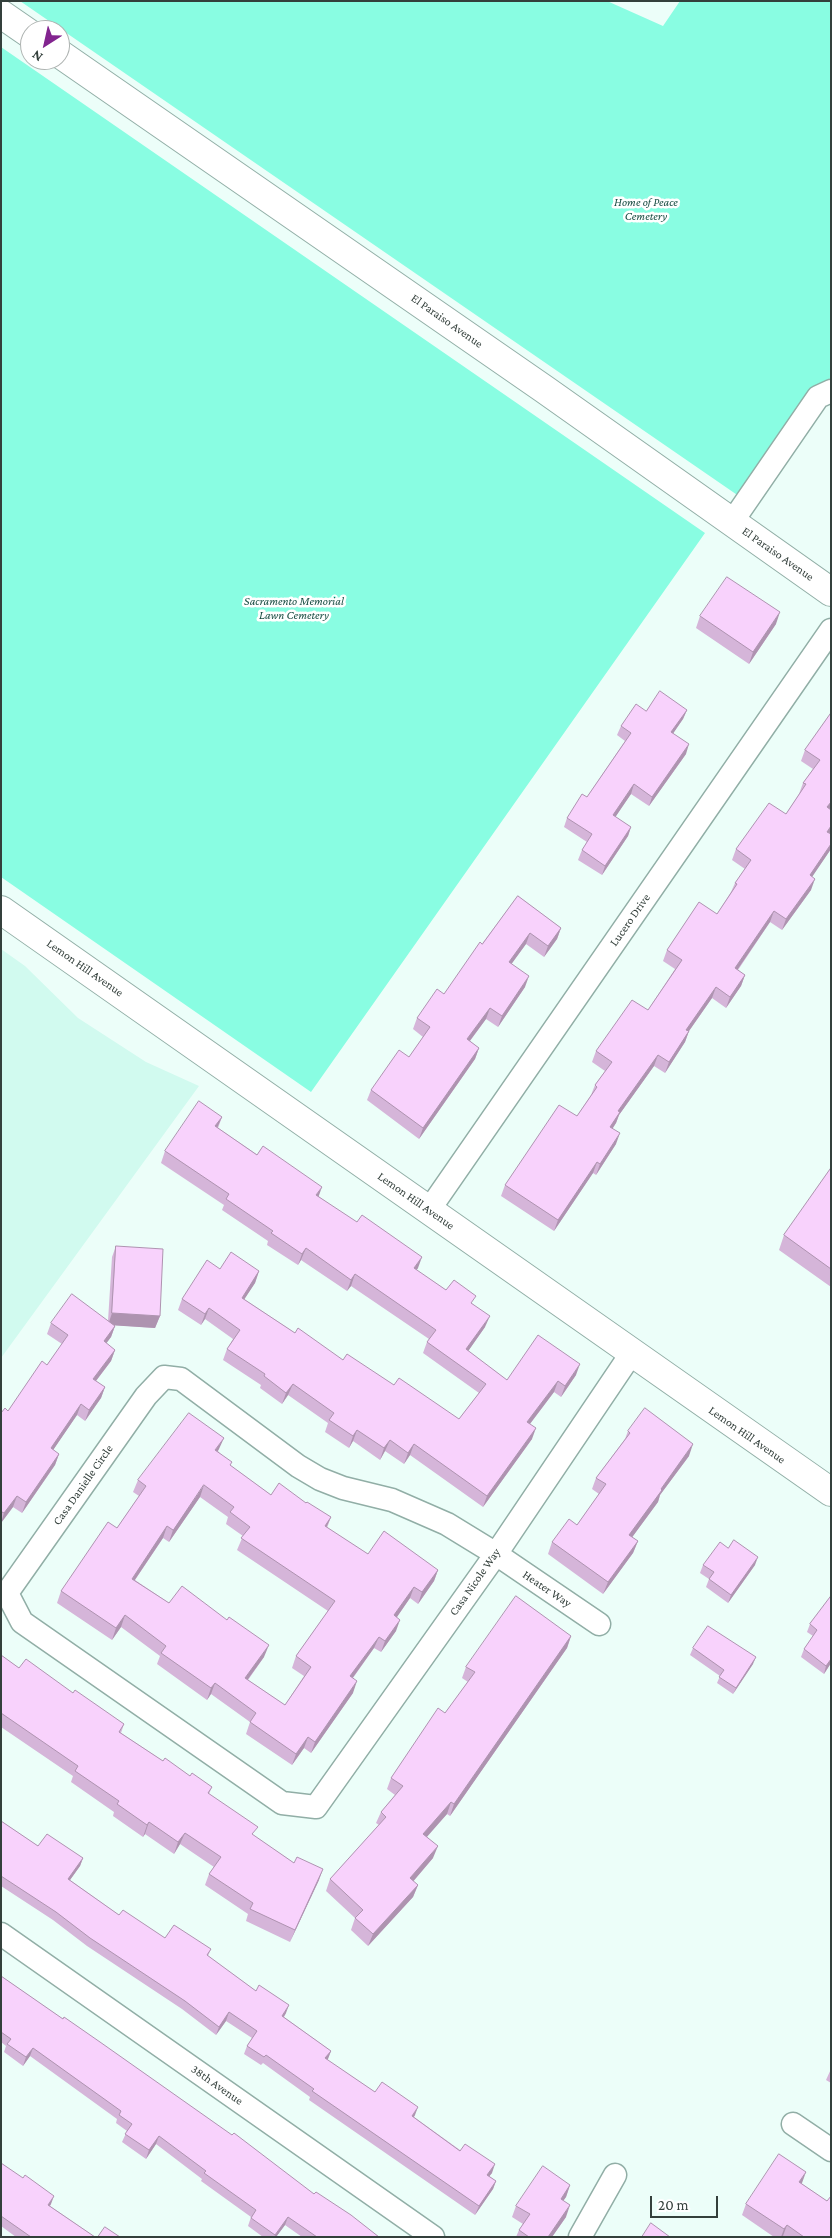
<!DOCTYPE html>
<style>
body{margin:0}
#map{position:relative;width:832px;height:2238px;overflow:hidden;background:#ecfef9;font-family:"Crimson Pro",serif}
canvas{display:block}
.frame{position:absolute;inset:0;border:2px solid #34403c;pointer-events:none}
.north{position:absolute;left:20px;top:20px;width:50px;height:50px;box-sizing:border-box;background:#fff;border:1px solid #aeb3b1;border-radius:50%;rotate:215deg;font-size:14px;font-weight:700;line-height:20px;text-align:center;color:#34403c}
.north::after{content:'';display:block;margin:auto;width:18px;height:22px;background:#82248f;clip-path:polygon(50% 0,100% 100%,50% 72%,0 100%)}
.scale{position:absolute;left:650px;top:2196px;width:68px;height:22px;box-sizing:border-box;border:2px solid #34403c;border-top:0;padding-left:6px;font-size:15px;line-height:18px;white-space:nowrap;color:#34403c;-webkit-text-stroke:4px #fff;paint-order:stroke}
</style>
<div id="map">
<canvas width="832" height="2238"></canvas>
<div class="frame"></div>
<div class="north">N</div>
<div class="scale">20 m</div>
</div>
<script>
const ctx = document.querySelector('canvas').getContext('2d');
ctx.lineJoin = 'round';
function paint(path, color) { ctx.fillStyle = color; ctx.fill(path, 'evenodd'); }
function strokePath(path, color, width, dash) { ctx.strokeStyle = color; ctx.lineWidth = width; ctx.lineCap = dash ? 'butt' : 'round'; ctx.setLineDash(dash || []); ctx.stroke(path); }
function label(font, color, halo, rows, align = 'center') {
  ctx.font = font + ' "Crimson Pro",serif'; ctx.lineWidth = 5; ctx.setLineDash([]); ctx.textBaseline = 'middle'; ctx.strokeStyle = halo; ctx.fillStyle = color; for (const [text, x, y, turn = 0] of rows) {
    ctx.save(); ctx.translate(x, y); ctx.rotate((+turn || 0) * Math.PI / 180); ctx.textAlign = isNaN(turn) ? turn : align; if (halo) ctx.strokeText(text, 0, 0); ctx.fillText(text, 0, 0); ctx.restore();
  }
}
paint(new Path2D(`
 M1 949 25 966 78 1018 146 1062 199 1086 1 1358Z`), '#d1faef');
paint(new Path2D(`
 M20 1H607L663 26 680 1H831V377L746 501Z
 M1 47 705 533 311 1092 1 877Z`), '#89fde2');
const minor = new Path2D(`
 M732 522 818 397 831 391
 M429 1210 831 630
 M599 1624 496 1554 447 1524 392 1500 343 1488 320 1479 298 1466 181 1379 164 1377 146 1396 7 1593 22 1622 282 1803 316 1807 496 1554 631 1354
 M1 1934 433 2237
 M793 2124 831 2150
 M580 2237 615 2175`);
const tertiary = new Path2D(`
 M1 14 30 34
 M60 54 544 389 831 592
 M1 910C279 1102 553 1300 831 1492`);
strokePath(minor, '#91aea6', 25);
strokePath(tertiary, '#91aea6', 30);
strokePath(minor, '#fff', 22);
strokePath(tertiary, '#fff', 28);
paint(new Path2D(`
 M700 616 776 624 749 664 696 628Z
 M687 710 683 719 673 733 686 754 649 806 631 794 615 817 631 827 628 836 602 875 578 860 582 850 587 842 564 827 567 818 587 797 625 741 617 735 621 726 646 711Z
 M831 713 830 809 831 810V831L829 833 831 834V849L812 876 811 890 782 930 770 922 738 970 745 975 741 986 726 1008 712 998 689 1031 685 1042 665 1073 654 1066 619 1115 616 1123 613 1128 616 1144 596 1175 593 1173 554 1231 501 1196 505 1185 577 1116 591 1095 595 1085 605 1071 592 1062 596 1051 648 1010 675 969 663 961 667 950 717 914 731 892 735 883 745 869 732 860 736 849 786 814 799 794 803 783 813 769 801 761 805 750Z
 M518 896 561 928 557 939 544 957 526 944 511 964 525 987 498 1027 486 1019 470 1041 479 1048 475 1059 419 1139 367 1100 371 1090 409 1057 423 1037 413 1029 417 1018 444 994Z
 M222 1117 218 1128 318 1196 418 1268 416 1270 446 1290 473 1304 485 1327 468 1351 507 1380 576 1375 561 1397 554 1392 530 1424 532 1439 483 1507 410 1455 404 1464 385 1451 380 1460 353 1441 349 1448 325 1432 328 1423 288 1395 282 1404 260 1388 261 1385 223 1360 227 1349 233 1339 205 1319 201 1325 178 1310 182 1299 220 1269 259 1271 255 1283 244 1299 295 1333 343 1360 394 1385 459 1419 479 1393 423 1353 427 1342 429 1339 351 1286 347 1291 301 1260 298 1265 267 1245 268 1241 222 1210 224 1205 161 1163 165 1151Z
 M831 1168V1287L779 1250 784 1235Z
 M116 1246 160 1316 155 1328 114 1325 115 1326 111 1337 106 1343 115 1350 111 1361 96 1381 105 1387 101 1398 85 1421 77 1415 53 1450 59 1454 55 1465 22 1513 13 1507 1 1523V1413L8 1411 47 1365 62 1344 47 1334 51 1323 108 1321 112 1257Z
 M628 1431 689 1456 660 1495 658 1502 632 1537 638 1541 633 1553 603 1594 548 1554 552 1542 577 1525 599 1494 592 1489 596 1478 625 1439Z
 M219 1449 218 1451 231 1466 271 1495 306 1503 331 1517 327 1528 368 1554 438 1570 434 1581 418 1604 410 1598 397 1617 396 1631 381 1652 374 1648 353 1678V1693L311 1753 304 1748 292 1765 246 1734 250 1722 211 1694 207 1700 157 1664 160 1656 121 1627 112 1640 57 1603 61 1591 117 1528 139 1496 133 1492 138 1480ZM200 1497 228 1517 226 1524 243 1536 237 1550 328 1611 296 1656 292 1668 304 1676 285 1705 248 1680 264 1657 169 1603 135 1580 163 1538 169 1542Z
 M703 1565H755L728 1603 706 1587 709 1579 700 1573Z
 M831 1596V1663L824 1674 801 1657 804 1649 813 1636 807 1632 810 1624Z
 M571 1636 567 1648 450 1816 447 1814 426 1837 433 1858 413 1881 418 1885 413 1897 368 1946 351 1930 355 1918 326 1891 330 1879 379 1825 376 1823 381 1812 395 1795 387 1789 391 1778 445 1713 468 1682 462 1678 466 1667Z
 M693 1648 753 1664 733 1694 717 1683 720 1676 690 1655Z
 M1 1655 19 1668 73 1693 124 1724 121 1733 163 1761 190 1776 212 1787 209 1794 254 1836 319 1880 290 1942 246 1921 248 1914 205 1885 209 1874 214 1867 180 1844 174 1854 145 1834 143 1837 113 1816 114 1812 71 1782 73 1776 1 1727Z
 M1 1821 38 1846 83 1858 80 1866 70 1880 119 1915 165 1938 211 1949 208 1956 286 2013 284 2017 331 2051 327 2060 375 2092 415 2115 414 2117 492 2173 489 2176 496 2181 493 2189 475 2215 309 2100 310 2097 263 2063 261 2065 244 2054 247 2046 252 2038 226 2021 216 2035 182 2009 87 1946 53 1920 1 1886Z
 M1 1976 314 2194 379 2237H302L285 2225 276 2237H263L248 2226 251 2217 201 2181 202 2179 156 2144 146 2159 122 2142 127 2131 116 2123 117 2119 30 2056 23 2066 4 2052 6 2046 1 2042Z
 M831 2069V2083L826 2080Z
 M1 2163 51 2204 50 2206 95 2237H16L1 2226Z
 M802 2184 827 2201 831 2237H784L783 2236 782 2237H774L742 2215 746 2204Z
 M570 2185 566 2197 563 2201 566 2217 552 2237H516L519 2230 523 2224 512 2217 516 2206Z`), '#d5b5d9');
paint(new Path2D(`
 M780 612 776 624 749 664 753 652Z
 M687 710 683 719 668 741 671 732Z
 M689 744 686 754 649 806 652 797Z
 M634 784 631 794 610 825 613 815Z
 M831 802V808L823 818 827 807Z
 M831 826V831L823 843 827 832Z
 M631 827 628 836 602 875 605 866Z
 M831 844V849L806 886 810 875Z
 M815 879 811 890 782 930 786 919Z
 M774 911 770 922 731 979 735 968Z
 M561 928 557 939 544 957 548 946Z
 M530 933 526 944 505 973 509 962Z
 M745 975 741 986 726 1008 730 997Z
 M529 976 525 987 498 1027 502 1016Z
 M716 987 712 998 689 1031 685 1042 665 1073 669 1062 686 1030Z
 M490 1008 486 1019 463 1050 467 1039Z
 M479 1048 475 1059 419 1139 423 1128Z
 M658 1055 654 1066 619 1115 616 1123 606 1138 610 1127 618 1111Z
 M222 1117 217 1128 215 1126Z
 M620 1133 616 1144 596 1175 600 1164Z
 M597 1162 593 1173 554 1231 558 1220Z
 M322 1187 318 1198 316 1195Z
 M306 1248 301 1260 298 1265 302 1254Z
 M422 1257 418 1268 410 1280 414 1268Z
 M259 1271 255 1283 238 1309 242 1298Z
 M355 1274 351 1286 347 1291 351 1280Z
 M209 1308 205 1319 201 1325 205 1314Z
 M112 1313 160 1316 155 1328 108 1325Z
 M490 1316 485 1327 462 1360 466 1349Z
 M115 1326 111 1337 100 1352 104 1341Z
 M115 1350 111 1361 89 1390 93 1379Z
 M580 1364 576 1375 561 1397 565 1386Z
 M558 1381 554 1392 523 1433 527 1422Z
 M293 1384 288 1395 282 1404 286 1393Z
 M105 1387 101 1398 85 1421 89 1410Z
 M81 1404 77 1415 47 1459 51 1448Z
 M536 1428 532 1439 483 1507 487 1496Z
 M357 1430 353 1441 349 1448 353 1436Z
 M224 1438 219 1449 211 1461 215 1450Z
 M390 1440 385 1451 380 1460 384 1448Z
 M414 1444 410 1455 404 1464 408 1453Z
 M693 1444 689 1456 660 1495 658 1502 625 1547 629 1535 661 1489Z
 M59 1454 55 1465 22 1513 26 1502Z
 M204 1485 200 1497 169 1542 173 1530Z
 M17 1496 13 1507 1 1523 4 1513Z
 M331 1517 326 1528 325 1526Z
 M167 1526 163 1538 128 1590 132 1579Z
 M638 1541 633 1553 603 1594 608 1582Z
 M758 1557 755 1565 728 1603 731 1595Z
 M438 1570 434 1581 418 1604 422 1592Z
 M414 1587 410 1598 390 1627 394 1615Z
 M125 1615 121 1627 112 1640 116 1628Z
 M400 1620 396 1631 381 1652 385 1641Z
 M571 1636 567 1648 450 1816 454 1804Z
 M379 1637 374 1648 346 1687 350 1676Z
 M269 1645 264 1657 240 1690 245 1678Z
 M756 1657 753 1664 733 1694 736 1688Z
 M831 1659V1663L824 1674 826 1666Z
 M357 1681 353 1693 311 1753 315 1742Z
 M215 1683 211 1694 207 1700 211 1688Z
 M308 1737 304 1748 292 1765 296 1754Z
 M451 1802 447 1814 419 1846 423 1834Z
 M149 1822 145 1834 143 1837 147 1825Z
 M185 1833 180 1844 174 1854 178 1842Z
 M438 1846 433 1858 406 1890 410 1878Z
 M83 1858 80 1866 65 1887 68 1879Z
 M323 1869 319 1880 290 1942 295 1930Z
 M418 1885 413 1897 368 1946 373 1934Z
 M289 2005 286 2013 279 2024 282 2016Z
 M229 2012 226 2021 216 2035 219 2027Z
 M33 2048 30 2056 23 2066 26 2057Z
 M331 2051 328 2059 322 2067 325 2058Z
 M418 2107 415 2115 409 2124 412 2116Z
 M159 2136 156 2144 146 2159 149 2150Z
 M495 2164 492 2173 484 2183 487 2175Z
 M806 2172 802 2183 795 2194 799 2182Z
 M496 2181 493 2189 475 2215 479 2206Z
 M570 2185 566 2197 556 2211 561 2199Z
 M54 2196 51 2204 45 2213 48 2205Z
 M570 2205 566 2217 552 2237H548Z
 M288 2217 285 2225 276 2237H274Z
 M787 2225 783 2236 781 2237 784 2229Z`), '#ae93b0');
const building = new Path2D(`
 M727 577 780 612 753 652 700 616Z
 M660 691 687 710 671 732 689 744 652 797 634 784 613 815 631 827 605 866 582 850 592 834 567 818 582 794 587 797 631 733 621 726 636 704 646 711Z
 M831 713V802L827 807 831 810V826L827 832 831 834V844L810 875 815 879 786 919 774 911 735 968 745 975 730 997 716 987 686 1030 689 1031 669 1062 658 1055 618 1111 620 1112 610 1127 620 1133 600 1164 597 1162 558 1220 505 1185 559 1105 577 1116 597 1087 595 1085 612 1062 596 1051 632 1000 648 1010 682 960 667 950 699 902 717 914 737 884 735 883 751 860 736 849 769 803 786 814 806 784 803 783 820 760 805 750Z
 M518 896 561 928 548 946 530 933 509 962 529 976 502 1016 490 1008 467 1039 479 1048 423 1128 371 1090 399 1050 409 1057 430 1027 417 1018 437 989 444 994 480 942 482 944Z
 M199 1101 222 1117 215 1126 257 1155 263 1146 322 1187 316 1195 357 1222 362 1215 422 1257 414 1268 446 1290 454 1280 476 1296 471 1303 490 1316 466 1349 507 1380 538 1335 580 1364 565 1386 558 1381 527 1422 536 1428 487 1496 414 1444 408 1453 390 1440 384 1448 357 1430 353 1436 329 1420 334 1413 293 1384 286 1393 264 1376 265 1374 227 1349 240 1330 209 1308 205 1314 182 1299 207 1260 220 1269 231 1252 259 1271 242 1298 295 1333 298 1328 343 1360 347 1354 394 1385 399 1378 459 1419 486 1384 427 1342 436 1330 355 1274 351 1280 306 1248 302 1254 271 1233 273 1231 226 1199 229 1194 165 1151Z
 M831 1168V1269L784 1235Z
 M116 1246 163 1249 160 1316 112 1313Z
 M72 1294 115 1326 104 1341 115 1350 93 1379 105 1387 89 1410 81 1404 51 1448 59 1454 26 1502 17 1496 4 1513 2 1512 1 1513V1413L5 1408 8 1411 42 1361 47 1365 68 1335 51 1323Z
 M645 1408 693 1444 661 1489 662 1490 629 1535 638 1541 608 1582 552 1542 569 1519 577 1525 606 1484 596 1478 630 1433 628 1431Z
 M189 1413 224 1438 215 1450 232 1462 230 1465 271 1495 279 1483 306 1503 307 1502 331 1517 325 1526 368 1554 384 1531 438 1570 422 1592 414 1587 394 1615 400 1620 385 1641 379 1637 350 1676 357 1681 315 1742 308 1737 296 1754 250 1722 256 1713 215 1683 211 1688 161 1653 166 1646 125 1615 116 1628 61 1591 108 1522 117 1528 146 1486 138 1480ZM204 1485 234 1507 230 1512 250 1527 241 1538 335 1601 296 1656 311 1667 285 1705 245 1678 269 1645 229 1617 227 1620 182 1586 169 1603 132 1579 167 1526 173 1530Z
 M734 1540 758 1557 731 1595 709 1579 714 1572 703 1565 720 1542 728 1548Z
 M516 1596 571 1636 454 1804 451 1802 423 1834 438 1846 410 1878 418 1885 373 1934 355 1918 363 1910 330 1879 386 1817 381 1812 403 1786 391 1778 438 1708 445 1713 475 1672 466 1667Z
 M831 1596V1659L826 1666 804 1649 817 1630 810 1624Z
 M708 1626 756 1657 736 1688 719 1677 724 1670 693 1648Z
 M1 1655 19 1668 26 1659 73 1693 75 1690 124 1724 119 1732 163 1761 165 1758 190 1776 192 1773 212 1787 208 1793 258 1827 252 1834 294 1863 297 1857 323 1869 295 1930 250 1909 253 1903 209 1874 221 1857 185 1833 178 1842 149 1822 147 1825 117 1804 119 1801 75 1771 78 1766 1 1713Z
 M1 1821 38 1846 47 1834 83 1858 68 1879 119 1915 123 1910 165 1938 174 1925 211 1949 207 1955 256 1991 259 1985 289 2005 282 2016 331 2051 325 2058 375 2092 382 2082 418 2107 412 2116 460 2151 465 2144 495 2164 487 2175 496 2181 479 2206 312 2091 314 2089 266 2055 264 2057 247 2046 257 2031 229 2012 219 2027 185 2001 90 1938 56 1912 1 1876Z
 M1 1976 63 2019 64 2017 100 2042 232 2135 234 2133 314 2194 316 2192 351 2215 379 2237H317L288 2217 275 2235 251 2218 256 2210 204 2173 206 2171 159 2136 149 2150 125 2134 132 2124 119 2115 121 2111 33 2048 26 2057 7 2044 11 2039 1 2032Z
 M779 2154 806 2172 799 2182 827 2201 831 2196V2237H804L787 2225 784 2229 746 2204Z
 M1 2163 23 2178 25 2175 54 2196 48 2205 95 2237H31L1 2216Z
 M543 2166 570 2185 561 2199 570 2205 548 2237H529L519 2230 530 2214 516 2206Z
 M651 2223 670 2237H642Z
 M105 2227 120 2237H98Z`);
paint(building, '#f8d2fc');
strokePath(building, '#ae93b0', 1);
label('italic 12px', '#194d43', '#fff', [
 ["Home of Peace",646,202],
 ["Cemetery",646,216],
 ["Sacramento Memorial",294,601],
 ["Lawn Cemetery",294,615]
]);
label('12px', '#34403c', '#fff', [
 ["El Paraiso Avenue",447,321,35],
 ["El Paraiso Avenue",778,554,35],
 ["Lucero Drive",630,920,-55],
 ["Lemon Hill Avenue",85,968,35],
 ["Lemon Hill Avenue",416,1201,35],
 ["Lemon Hill Avenue",747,1435,35],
 ["Casa Danielle Circle",83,1485,-55],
 ["Casa Nicole Way",475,1582,-55],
 ["Heater Way",547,1589,34],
 ["38th Avenue",217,2085,35]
]);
</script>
